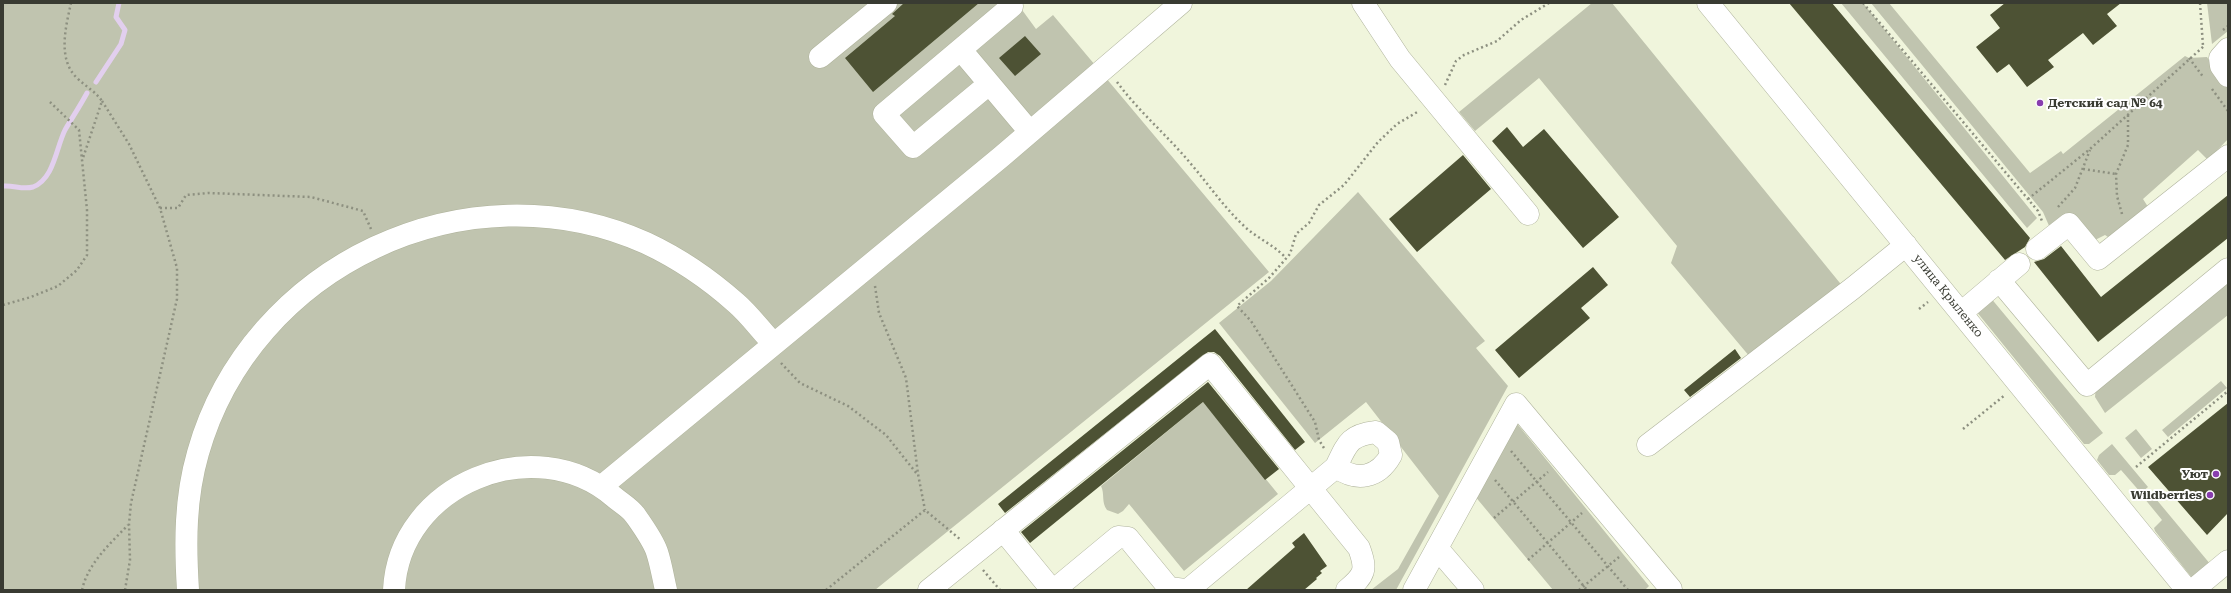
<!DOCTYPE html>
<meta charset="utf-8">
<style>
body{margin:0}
#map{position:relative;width:2231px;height:593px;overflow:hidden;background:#f0f5dc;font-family:"Roboto Serif",serif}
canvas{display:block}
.frame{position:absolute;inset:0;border:4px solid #393b32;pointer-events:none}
</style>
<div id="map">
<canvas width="2231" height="593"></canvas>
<div class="frame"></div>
</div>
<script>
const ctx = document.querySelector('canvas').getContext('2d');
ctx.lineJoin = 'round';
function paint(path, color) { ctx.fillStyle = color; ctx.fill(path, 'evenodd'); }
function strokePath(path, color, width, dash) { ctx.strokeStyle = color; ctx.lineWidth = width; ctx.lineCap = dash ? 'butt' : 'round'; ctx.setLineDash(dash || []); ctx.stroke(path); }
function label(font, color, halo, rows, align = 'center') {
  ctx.font = font + ' "Roboto Serif",serif'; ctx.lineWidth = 4; ctx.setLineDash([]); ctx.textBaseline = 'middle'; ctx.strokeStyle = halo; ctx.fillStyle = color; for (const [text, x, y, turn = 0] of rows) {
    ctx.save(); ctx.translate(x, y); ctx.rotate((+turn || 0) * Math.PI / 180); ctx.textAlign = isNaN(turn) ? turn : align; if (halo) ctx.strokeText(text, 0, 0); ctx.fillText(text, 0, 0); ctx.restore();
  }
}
paint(new Path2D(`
 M3 3H1017L1036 29 1053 15 1269 272 875 590H3Z
 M1592 3H1612L1844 288 1750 357 1671 263 1677 246 1539 78 1475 131 1459 112Z
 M1841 3H1863L2037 218 2027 228Z
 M1871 3H1889L2030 173 2061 151 2063 154 2185 56 2189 58 2207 57 2228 88V139L2208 160 2198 150 2143 199 2150 210 2114 241 2105 235 2093 241 2050 228 2043 212Z
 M2207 3H2228V31L2212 44Z
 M1358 192 1485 341 1476 348 1508 386 1396 590H1371L1398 569 1439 496 1366 402 1315 443 1219 323 1271 281Z
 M2228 278V315L2105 413 2095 397 2096 386Z
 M1990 297 2103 433 2089 444H2084L1976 311Z
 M2221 381 2227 388 2168 437 2162 430Z
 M1203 402 1278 494 1184 571 1129 504 1123 511 1118 514 1107 510C1101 502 1105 494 1101 486Z
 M1510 415 1649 586 1645 590H1553L1469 489Z
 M2136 429 2152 449 2141 458 2125 438Z
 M2112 444 2148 487 2141 493 2121 470 2115 475H2109L2097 460 2099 455Z
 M2151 493 2211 565 2192 578 2155 531 2154 528 2162 520 2144 498Z`), '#c0c4af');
strokePath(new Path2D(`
 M96 82 121 44 125 30 116 17 119 3
 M3 186C14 185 22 190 33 187 54 179 56 148 65 130 72 118 80 106 87 93`), '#e2cfee', 5);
paint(new Path2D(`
 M904 3H979L873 92 845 58 895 16 892 14Z
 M1789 3H1832L2030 238 2025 247 2005 260Z
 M2005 3H2121L2107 14 2117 26 2093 45 2083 33 2048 60 2054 67 2027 87 2009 64 1997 73 1976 47 2000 28 1990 15Z
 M1025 36 1041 54 1015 76 999 58Z
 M1507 127 1523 147 1544 129 1619 217 1583 248 1492 141Z
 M1463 155 1491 189 1417 252 1389 219Z
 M2228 195V238L2098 342 2034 262 2044 259 2061 246 2101 297Z
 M1593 267 1608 285 1581 308 1590 318 1519 378 1495 350Z
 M1215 329 1305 442 1295 450 1220 356 1214 352H1208L1005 513 998 504Z
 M1735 349 1741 358 1690 397 1684 390Z
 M1208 382 1279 469 1265 480 1203 402 1030 543 1021 532Z
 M2228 403V513L2207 535 2148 467Z
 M1304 533 1327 566 1320 571 1322 573 1316 578 1317 579 1304 590H1246L1295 547 1292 543Z`), '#4d5234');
const minor = new Path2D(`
 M1363 3 1400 59 1528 214
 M1708 3 2187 590
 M2228 49 2220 58 2221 66 2228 76
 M961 50 1030 132
 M820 57 886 3
 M989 84 913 147 884 114 1012 6 1009 3
 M2037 249 2069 224 2098 259 2228 156
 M1999 280 2087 385 2228 269
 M1961 313 2019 264
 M1648 445 1853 288 1906 245
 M602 486 1001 157 1181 3
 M1003 530 1052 590
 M1437 548 1473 590
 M188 590C185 543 185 498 198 453 251 265 467 163 646 243 678 258 709 279 736 303 750 315 761 331 774 344
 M394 590C399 484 535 429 614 497 621 503 630 508 635 515 642 525 653 540 657 552 661 564 663 577 666 590
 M929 590 1210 364 1359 548C1367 570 1365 575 1347 590
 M1054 590 1118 537 1128 538 1169 588 1185 590
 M1188 590 1336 467C1347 444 1349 435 1376 432L1388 442 1391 455C1378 478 1357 482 1336 467
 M1414 590 1516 404 1671 589
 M2193 590 2228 561`);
strokePath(minor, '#afb39c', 23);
strokePath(new Path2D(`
 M71 3C66 26 57 59 77 78 86 87 94 90 102 101L82 161
 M1863 3 2038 211 2042 221
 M2200 3 2203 46
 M2223 30 2228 26
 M2189 58 2204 78
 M1117 82C1139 112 1168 136 1191 164 1209 185 1223 206 1243 225 1256 238 1273 244 1286 258
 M1445 85 1456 61 1464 55 1497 41 1521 20 1549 3
 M2212 89 2228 111
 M102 101 129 144 160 208 177 268V299L131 503 129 524 130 560 125 590
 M2083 169 2116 174
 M2028 199 2090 149 2204 46
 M2058 207 2075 188 2090 150
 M160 208H178L186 195 209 193 311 197 363 211 371 229
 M2122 214 2117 196 2116 174 2128 145V115
 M875 286 879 313 906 378 918 474 925 510
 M3 305 31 297 58 286 77 270 87 255V210L79 130 50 102
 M1919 309 1928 302
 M781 363 800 383 848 406 886 435 917 474
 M1963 429 2005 395
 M1324 448 1319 440 1315 422 1251 321 1237 306 1269 278 1290 254 1296 234 1309 223 1319 205 1344 185 1378 142 1397 124 1419 111
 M1511 451 1628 590
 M2136 467 2228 391
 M1495 480 1587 590
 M1494 518 1548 472
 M1528 560 1582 513
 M983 570 1000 590
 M82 590C88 563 110 544 128 525
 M826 590 925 510 961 540
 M1579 590 1619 557`), '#8d9080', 2.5, [2, 3]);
strokePath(minor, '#fff', 22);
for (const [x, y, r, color] of [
 [2040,103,4,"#883dae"],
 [2216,474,4,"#883dae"],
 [2210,495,4,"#883dae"]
]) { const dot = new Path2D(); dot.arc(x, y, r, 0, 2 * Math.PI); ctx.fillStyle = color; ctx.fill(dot); strokePath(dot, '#fff', 1.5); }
label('bold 12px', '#393b32', '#fff', [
 ["Детский сад № 64",2048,103,"left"],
 ["Уют",2208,474],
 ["Wildberries",2202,495]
], 'right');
label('12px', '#393b32', '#fff', [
 ["улица Крыленко",1948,296,51]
]);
</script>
